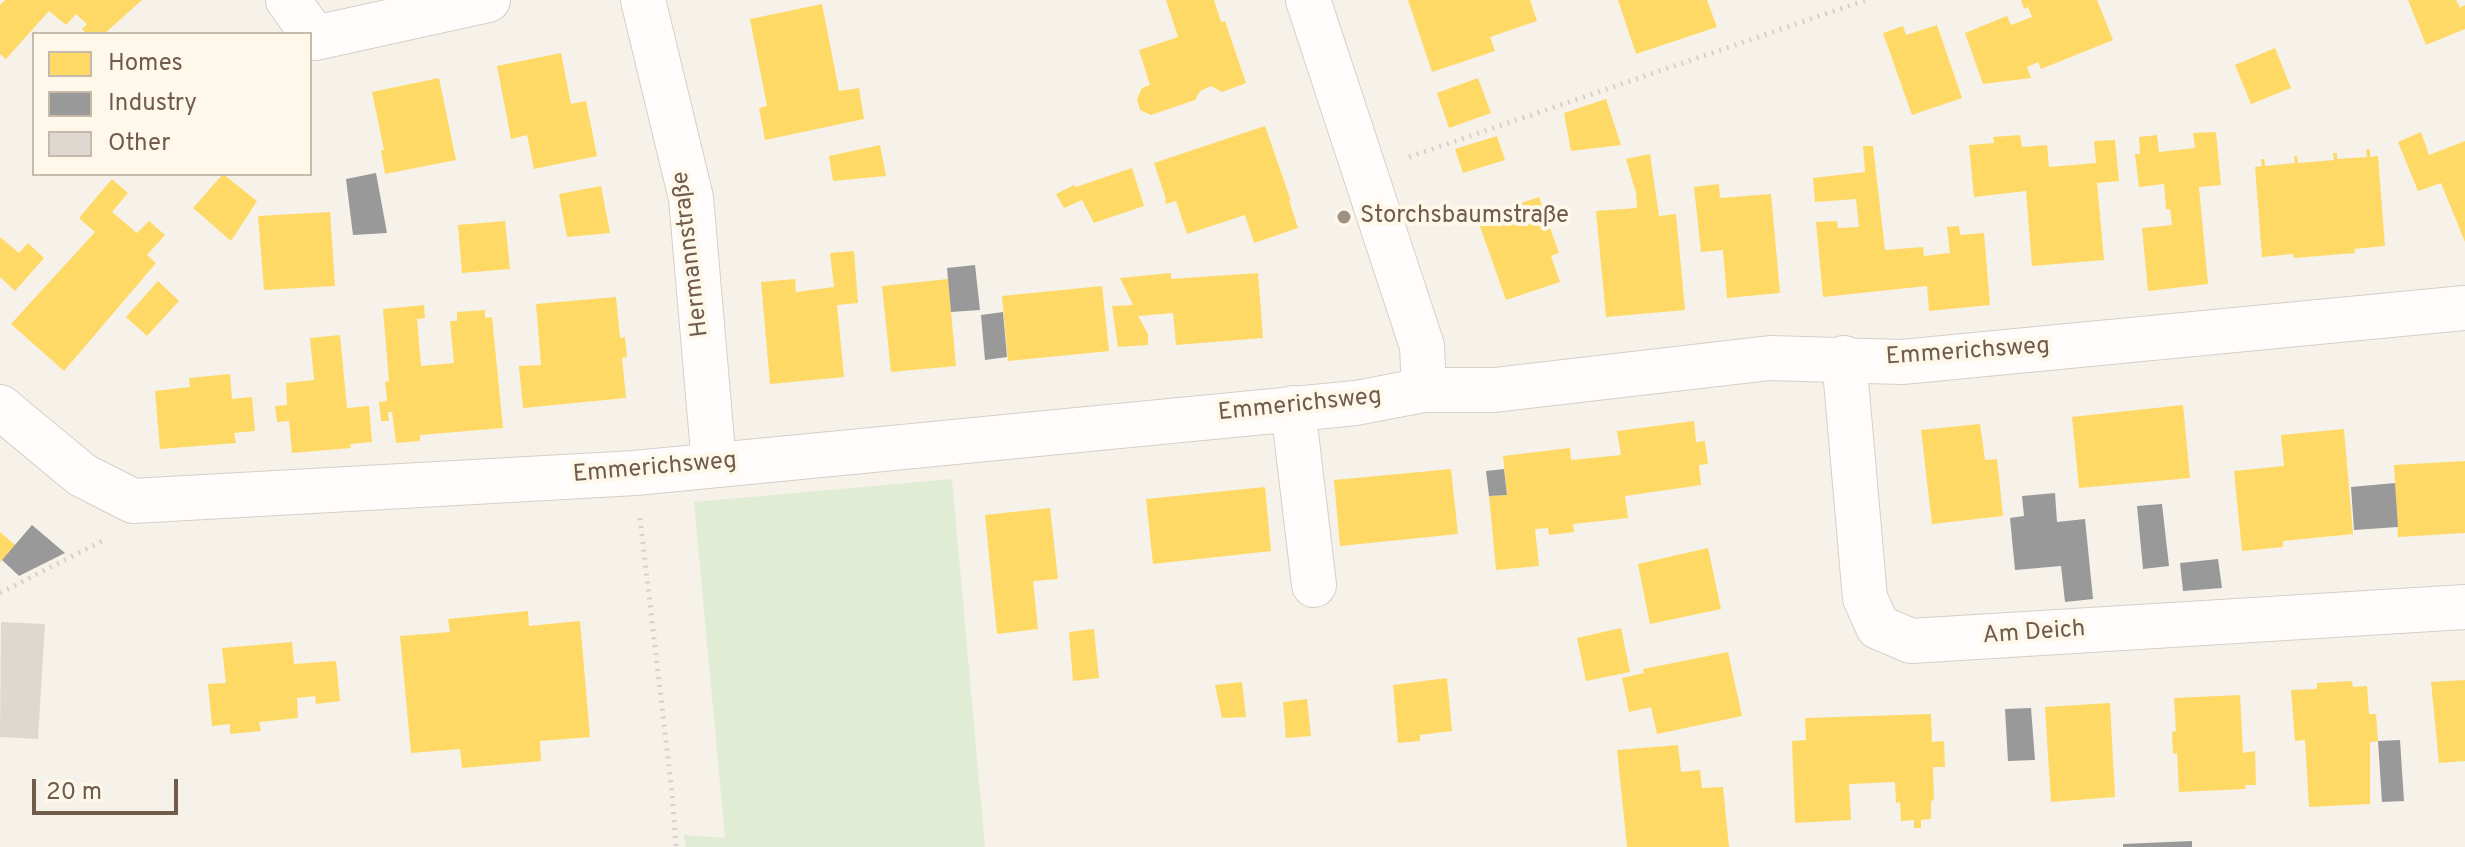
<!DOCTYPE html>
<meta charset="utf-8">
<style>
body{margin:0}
#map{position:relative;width:2465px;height:847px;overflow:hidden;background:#f6f2ea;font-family:Overpass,sans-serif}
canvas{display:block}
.legend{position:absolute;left:32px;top:32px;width:280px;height:144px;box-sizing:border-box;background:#fef8eb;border:2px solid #c6baab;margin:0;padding:10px 14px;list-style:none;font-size:24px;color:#715c4c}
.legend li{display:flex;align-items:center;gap:16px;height:40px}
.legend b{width:40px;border:2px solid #c6baab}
.scale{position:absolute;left:32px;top:779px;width:146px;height:36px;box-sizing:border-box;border:4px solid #715c4c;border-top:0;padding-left:10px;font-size:24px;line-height:28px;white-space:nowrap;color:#715c4c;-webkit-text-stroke:6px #fef8eb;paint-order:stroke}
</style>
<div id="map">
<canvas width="2465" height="847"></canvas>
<ul class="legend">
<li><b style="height:22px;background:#ffd966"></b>Homes</li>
<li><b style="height:22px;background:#999"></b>Industry</li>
<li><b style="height:22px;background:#dfd8d0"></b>Other</li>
</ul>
<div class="scale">20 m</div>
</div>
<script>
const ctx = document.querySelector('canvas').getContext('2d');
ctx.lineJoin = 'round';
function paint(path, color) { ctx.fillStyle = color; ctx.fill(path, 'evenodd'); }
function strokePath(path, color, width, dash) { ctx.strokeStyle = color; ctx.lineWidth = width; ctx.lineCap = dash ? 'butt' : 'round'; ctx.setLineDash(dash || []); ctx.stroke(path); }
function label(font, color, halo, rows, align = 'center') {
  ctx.font = font + ' Overpass,sans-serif'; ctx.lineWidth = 8; ctx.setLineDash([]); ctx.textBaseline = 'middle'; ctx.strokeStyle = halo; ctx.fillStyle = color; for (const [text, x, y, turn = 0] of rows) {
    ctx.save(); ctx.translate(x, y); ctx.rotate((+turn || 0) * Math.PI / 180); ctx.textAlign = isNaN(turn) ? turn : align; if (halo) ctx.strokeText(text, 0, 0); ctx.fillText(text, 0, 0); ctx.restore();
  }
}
paint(new Path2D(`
 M952 479 985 847H686L684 835 725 838 694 502Z`), '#e1ecd5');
paint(new Path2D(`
 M5 0H142L104 34H87L82 29 87 24 76 14 66 25 49 11 6 59 0 54V5Z
 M1166 0H1214L1221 22 1225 21 1246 83 1222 92 1211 86 1200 91 1195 100 1151 115 1140 110 1137 99 1142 88 1150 85 1139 50 1178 37Z
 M1408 0H1530L1537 21 1490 37 1495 51 1432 72Z
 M1618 0H1707L1717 27 1636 54Z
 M2021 0H2097L2113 40 2041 69 2038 62 2027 67 2031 78 1983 84 1965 33 2007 16 2011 25 2032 17 2028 7 2024 9Z
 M2408 0H2456L2460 8 2465 5V29L2426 45Z
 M822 4 839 91 859 88 864 119 765 140 759 108 767 106 750 19Z
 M1937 25 1962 98 1912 115 1883 33 1903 26 1906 35Z
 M2275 48 2291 88 2251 104 2235 65Z
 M561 53 571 104 586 101 597 156 534 169 527 135 511 139 497 66Z
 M439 78 456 160 385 174 381 150H384L372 92Z
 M1478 78 1491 113 1449 128 1437 93Z
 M1606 99 1621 145 1571 151 1564 113Z
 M1265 126 1291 201 1289 200 1298 228 1254 243 1245 215 1187 234 1176 201 1166 204 1165 200 1166 199 1154 163Z
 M2216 132 2221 185 2199 187 2208 284 2148 291 2142 228 2172 225 2170 209H2166L2164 184 2139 187 2135 154H2140L2139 137 2157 135 2159 152 2195 148 2193 133Z
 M2421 132 2429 155 2465 141V242L2441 183 2418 191 2398 142Z
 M2020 135 2022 147 2047 145 2049 167 2096 163 2094 141 2115 140 2119 181 2097 183 2104 260 2032 266 2026 191 1974 197 1969 145 1994 143 1993 137Z
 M1497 136 1505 160 1463 173 1455 149Z
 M880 145 886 176 833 181 829 156Z
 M1863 146H1873L1885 250 1923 247 1924 256 1950 253 1947 227 1959 226 1960 235 1984 233 1990 305 1929 311 1927 286 1823 297 1816 222 1837 221 1838 228 1859 227 1856 199 1815 202 1813 178 1865 172Z
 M2370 149V157L2378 156 2385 246 2354 249 2355 253 2294 258 2293 254 2262 257 2255 167 2262 166 2261 159H2264L2265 166 2295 163 2294 156H2297L2298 163 2334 160 2333 153H2337V159L2367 157 2366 150Z
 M1650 154 1659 216 1676 214 1685 310 1606 317 1596 211 1637 208 1636 193 1626 159Z
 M1132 168 1144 206 1094 223 1082 200 1064 208 1056 194 1074 185 1076 187Z
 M223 174 257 201 231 241 193 208Z
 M112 179 128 193 112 212 137 233 149 221 165 235 147 255 156 263 64 371 11 324 95 232 79 218Z
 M1719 184 1720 198 1771 194 1780 293 1727 298 1723 250 1701 252 1694 187Z
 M601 186 610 233 567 237 559 194Z
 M1539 197 1559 253 1551 256 1560 282 1506 300 1477 218Z
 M330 212 335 286 264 290 258 216Z
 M505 221 510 269 462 273 458 225Z
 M0 237 19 253 28 243 44 258 15 291 0 277Z
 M854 251 858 303 837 305 844 377 770 384 761 282 795 279 796 292 834 287 830 253Z
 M1171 273V279L1258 273 1263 338 1176 345 1173 313 1138 316 1148 334V345L1118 347 1112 306 1133 305 1120 278Z
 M948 279 956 366 891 372 882 286Z
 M158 281 179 301 147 336 126 317Z
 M1102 286 1109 351 1008 361 1002 296Z
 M616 297 620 338 625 337 627 357 622 358 626 398 523 408 519 366 541 365 536 304Z
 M424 305 425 318 417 319 421 366 454 363 450 321H457V312L485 310V318L492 317 503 428 420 435V441L396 443 392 412H388L389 421H381L379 402 387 401 385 382 389 381 383 309Z
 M340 335 347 408 369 406 372 442 350 444 351 448 292 453 289 421 277 422 275 406 287 405 286 383 314 380 310 338Z
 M230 374 232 399 252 397 255 431 234 433 236 443 160 449 155 391 190 387 189 378Z
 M2183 405 2190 478 2079 488 2072 417Z
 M1694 421 1696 442 1705 441 1708 464 1699 465 1701 485 1625 496 1628 518 1573 524 1574 532 1549 535 1548 528 1535 529 1539 566 1496 570 1489 496 1507 495 1503 456 1570 448 1571 460 1621 455 1617 431Z
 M1980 424 1985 460 1997 459 2003 516 1932 524 1921 430Z
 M2344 429 2353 534 2283 541V547L2242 551 2234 471 2284 466 2281 435Z
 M2465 461V533L2398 537 2394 465Z
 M1451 469 1458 534 1340 546 1334 480Z
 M1265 487 1271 551 1153 564 1146 499Z
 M1050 508 1058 579 1033 581 1038 629 997 634 985 515Z
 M0 532 15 545 0 562Z
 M1708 548 1721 609 1650 624 1638 564Z
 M528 611 529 626 580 621 590 737 540 741 541 761 462 768 460 749 411 753 400 636 450 632 448 619Z
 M1621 628 1630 672 1586 681 1577 638Z
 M1094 629 1099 678 1073 681 1069 632Z
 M292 642 294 664 336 661 340 701 316 704 315 696 297 698 298 718 259 722 261 731 230 734V724L212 726 208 684 226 683 222 648Z
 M1728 652 1742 716 1657 734 1651 707 1629 712 1622 678 1644 673 1643 669Z
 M1447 678 1452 731 1420 735V741L1398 743 1393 685Z
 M2465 680V761L2439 763 2431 682Z
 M2352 681 2353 687 2367 686 2369 714H2376L2378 741 2370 742V804L2309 807 2305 740 2295 741 2291 690 2317 689V683Z
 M1242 682 1246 717 1222 718 1215 685Z
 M2240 695 2243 753 2255 751 2256 785H2245L2246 789 2179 792 2177 753 2173 754 2172 732 2176 731 2174 698Z
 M1307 699 1311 736 1286 738 1283 702Z
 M2110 703 2115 797 2051 802 2045 707Z
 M1931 714 1932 742 1944 741 1945 767H1933L1934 800 1931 801V819L1921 820V828H1914V820L1901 821 1900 802 1896 803 1895 782 1849 784 1851 820 1795 823 1792 741 1806 740 1805 718Z
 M1678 745 1681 772 1700 770 1702 788 1723 787 1729 847H1627L1617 750Z`), '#ffd966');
paint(new Path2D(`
 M376 173 387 233 353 235 346 179Z
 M975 265 980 310 951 312 947 268Z
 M1003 312 1007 357 985 360 981 315Z
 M1504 469 1507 495 1489 496 1486 471Z
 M2395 483 2398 527 2354 530 2351 487Z
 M2055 493 2057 522 2085 519 2093 599 2065 602 2061 566 2015 570 2010 518 2024 516 2022 496Z
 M2162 504 2169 566 2143 569 2137 506Z
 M32 525 65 553 19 576 2 560Z
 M2218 559 2222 588 2183 591 2180 563Z
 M2031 708 2035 760 2008 761 2005 709Z
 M2400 740 2404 801 2382 802 2378 741Z
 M2192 841V847H2123V844Z`), '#999');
paint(new Path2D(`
 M1 622 45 624 38 739 0 737Z`), '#dfd8d0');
const minor = new Path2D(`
 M288 0 315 38 488 0
 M643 0 691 198 714 464
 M1308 0 1422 346 1424 390
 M1844 358 1865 598 1878 627 1911 641 2465 607
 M0 407 82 475 133 501 635 473 1356 403 1424 390H1494L1770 358 1902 362 2465 308
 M1293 408 1314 585`);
strokePath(minor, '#d5cfc8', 46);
strokePath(new Path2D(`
 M1409 157 1866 0
 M640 518 672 793 676 847
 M0 593 106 539`), '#d7d0cb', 5, [2, 6]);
strokePath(minor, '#fefdfc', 44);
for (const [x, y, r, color] of [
 [1344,217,8,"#a09083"]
]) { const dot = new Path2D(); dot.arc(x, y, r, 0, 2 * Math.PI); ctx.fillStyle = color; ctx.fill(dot); strokePath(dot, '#fef8eb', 3); }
label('24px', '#715c4c', '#fef8eb', [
 ["Storchsbaumstraße",1360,217]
], 'left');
label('24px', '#715c4c', '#fef8eb', [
 ["Hermannstraße",692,254,-97],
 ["Emmerichsweg",1968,353,-4],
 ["Emmerichsweg",1300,406,-6],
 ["Emmerichsweg",655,469,-5],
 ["Am Deich",2034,634,-4]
]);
</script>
